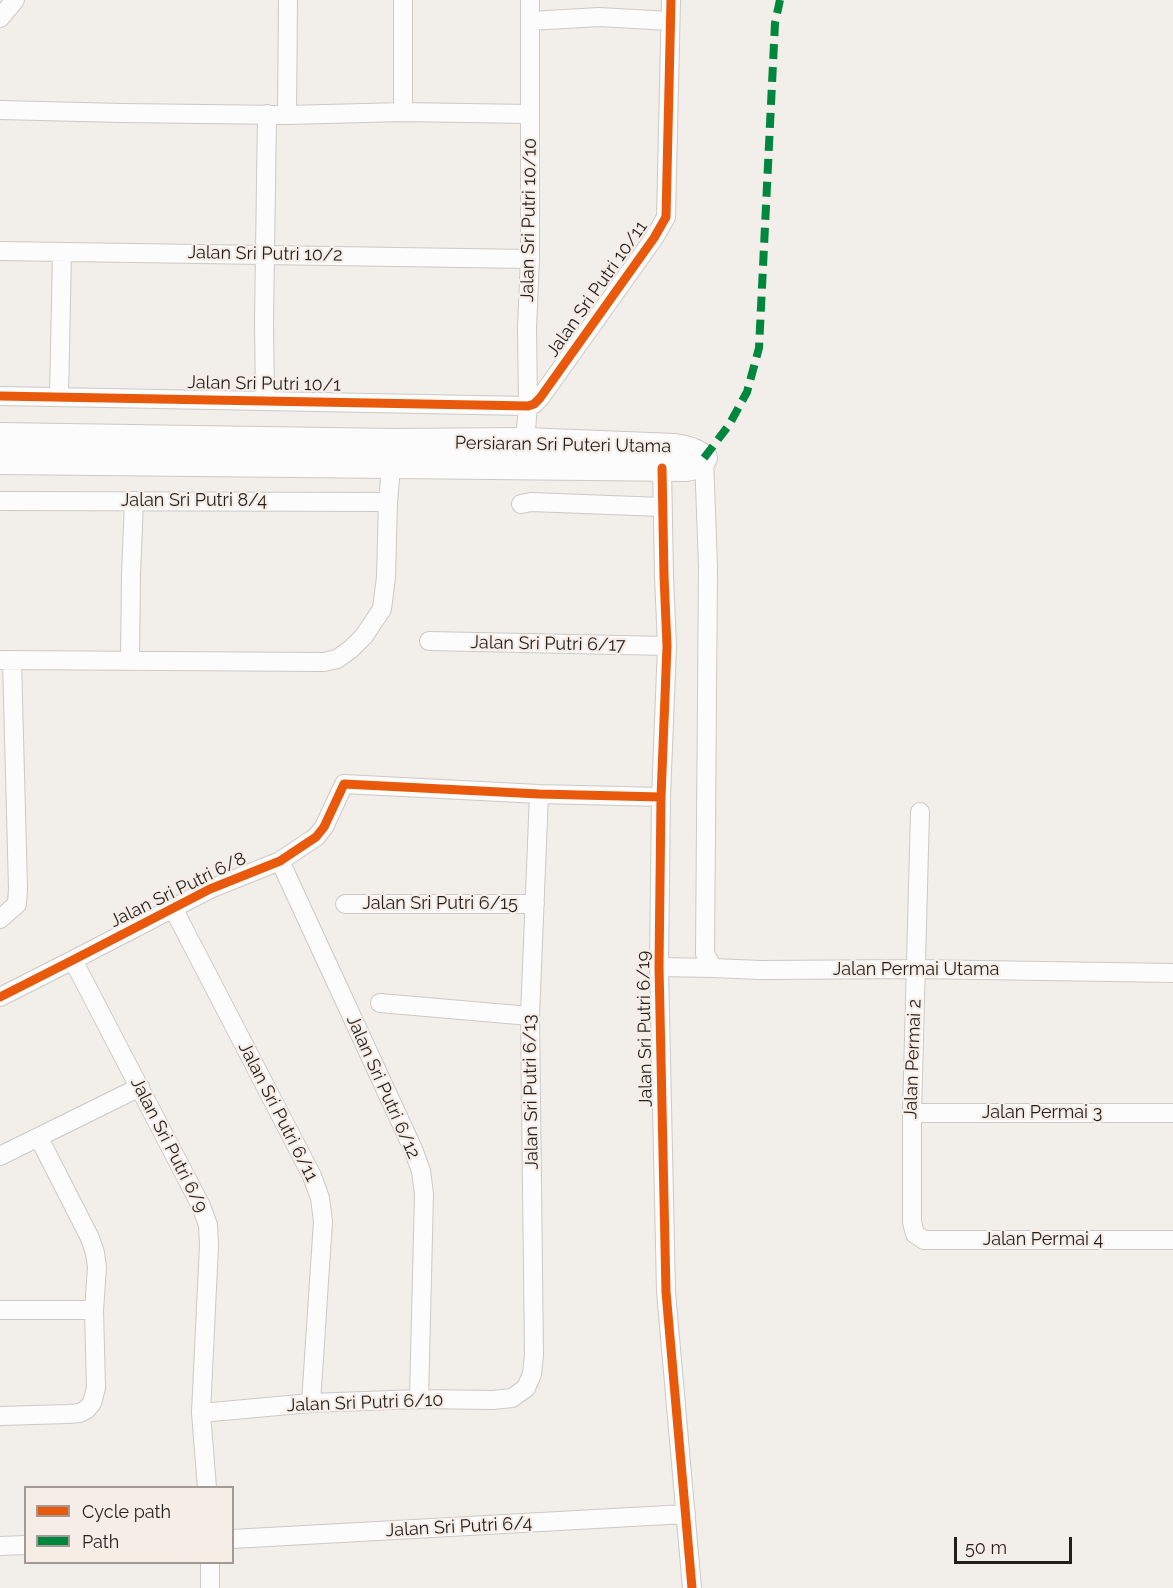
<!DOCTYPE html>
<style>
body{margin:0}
#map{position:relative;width:1173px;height:1588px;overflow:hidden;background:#f2eeea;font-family:Raleway,sans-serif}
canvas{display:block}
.legend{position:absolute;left:24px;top:1486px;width:210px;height:78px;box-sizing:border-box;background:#f6ede7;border:2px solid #a19a96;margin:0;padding:8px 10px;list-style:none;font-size:18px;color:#221e1c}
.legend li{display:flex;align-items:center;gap:12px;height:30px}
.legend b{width:30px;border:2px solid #a19a96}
.scale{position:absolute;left:954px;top:1537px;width:118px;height:27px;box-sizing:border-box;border:3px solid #221e1c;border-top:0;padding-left:8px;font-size:18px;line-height:21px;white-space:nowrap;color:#221e1c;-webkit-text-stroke:4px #f6ede7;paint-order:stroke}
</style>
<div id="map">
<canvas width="1173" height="1588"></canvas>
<ul class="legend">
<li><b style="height:8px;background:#e8590c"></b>Cycle path</li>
<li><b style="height:8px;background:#00873e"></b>Path</li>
</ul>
<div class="scale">50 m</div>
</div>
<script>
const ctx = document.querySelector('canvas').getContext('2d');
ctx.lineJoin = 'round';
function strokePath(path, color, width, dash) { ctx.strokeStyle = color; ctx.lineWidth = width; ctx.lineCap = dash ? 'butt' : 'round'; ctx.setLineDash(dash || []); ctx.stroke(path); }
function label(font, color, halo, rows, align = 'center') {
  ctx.font = font + ' Raleway,sans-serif'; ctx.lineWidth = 4.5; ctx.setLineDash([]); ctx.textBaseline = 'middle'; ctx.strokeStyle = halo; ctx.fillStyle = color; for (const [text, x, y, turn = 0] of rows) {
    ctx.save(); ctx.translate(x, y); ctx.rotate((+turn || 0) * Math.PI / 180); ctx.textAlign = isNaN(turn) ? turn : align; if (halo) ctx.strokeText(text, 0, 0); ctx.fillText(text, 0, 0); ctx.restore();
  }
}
const street = new Path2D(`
 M403 0V112
 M0 18 15 0
 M530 21 599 17 670 21
 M0 110 123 113 287 115 403 112 529 114
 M287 115 288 0
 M0 251 530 259
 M0 396 528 406 534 404 540 398 654 238 666 217 671 0
 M59 397 62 252
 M265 401 264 322 267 114
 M525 441 528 406 527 327 530 259V0
 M704 458 708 566 705 954 713 968
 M662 468 664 576 667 646 661 797 659 967 666 1292 692 1588
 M0 501 388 502
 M521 504 531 502 662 507
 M429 641 667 646
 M0 660 324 662 337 659 351 649 364 636 382 609 386 577 388 502 392 456
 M130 661 131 574 134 501
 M920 812 912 1113V1222L915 1234 924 1240H1173
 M280 861 413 1149 421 1171 424 1194 419 1399
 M345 904H535
 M173 908 312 1176 320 1198 323 1221 311 1403
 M0 919 17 904 18 889 12 660
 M73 960 201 1206 208 1225 209 1245 201 1413 207 1488
 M659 967 713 968 761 970 916 969 1173 973
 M0 997 73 960 210 889 280 861 316 837 324 827 344 784 539 794 661 797
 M380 1003 530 1016
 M912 1113H1173
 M0 1156 140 1087
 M0 1310H94
 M201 1413 311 1403 419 1399 493 1400 512 1398 526 1388 532 1374 534 1355 530 1016 539 794
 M0 1416 68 1414 80 1413 87 1409 92 1403 96 1388 94 1310 97 1267 95 1253 90 1238 39 1138
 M232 1539 686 1514
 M0 1546 26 1545
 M210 1588V1562`);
const secondary = new Path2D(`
 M0 436 393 442 525 441 675 447C686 449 695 451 704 458 699 465 695 466 687 468L0 461`);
strokePath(street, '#ccc9c6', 20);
strokePath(secondary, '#ccc9c6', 28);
strokePath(street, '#fdfcfc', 18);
strokePath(secondary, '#fdfcfc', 26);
strokePath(new Path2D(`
 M704 458 729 425 747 392 759 348 775 23 780 0`), '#00873e', 8, [15, 8]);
strokePath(new Path2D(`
 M0 396 528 406 534 404 540 398 654 238 666 217 671 0
 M662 468 664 576 667 646 661 797 659 967 666 1292 692 1588
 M0 997 73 960 210 889 280 861 316 837 324 827 344 784 539 794 661 797`), '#e8590c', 9);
label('18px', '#221e1c', '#f6ede7', [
 ["Jalan Sri Putri 10/10",529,220,-89],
 ["Jalan Sri Putri 10/2",265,254,1],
 ["Jalan Sri Putri 10/11",597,289,-55],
 ["Jalan Sri Putri 10/1",264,384,1],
 ["Persiaran Sri Puteri Utama",563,445,1],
 ["Jalan Sri Putri 8/4",194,501],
 ["Jalan Sri Putri 6/17",548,644,1],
 ["Jalan Sri Putri 6/8",178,890,-26],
 ["Jalan Sri Putri 6/15",440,904],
 ["Jalan Permai Utama",916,970],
 ["Jalan Sri Putri 6/19",645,1029,-91],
 ["Jalan Permai 2",913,1059,-88],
 ["Jalan Sri Putri 6/12",383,1087,66],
 ["Jalan Sri Putri 6/13",531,1092,-91],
 ["Jalan Sri Putri 6/11",278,1112,63],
 ["Jalan Permai 3",1042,1113],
 ["Jalan Sri Putri 6/9",169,1145,63],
 ["Jalan Permai 4",1043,1240],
 ["Jalan Sri Putri 6/10",365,1403,-2],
 ["Jalan Sri Putri 6/4",459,1527,-3]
]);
</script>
